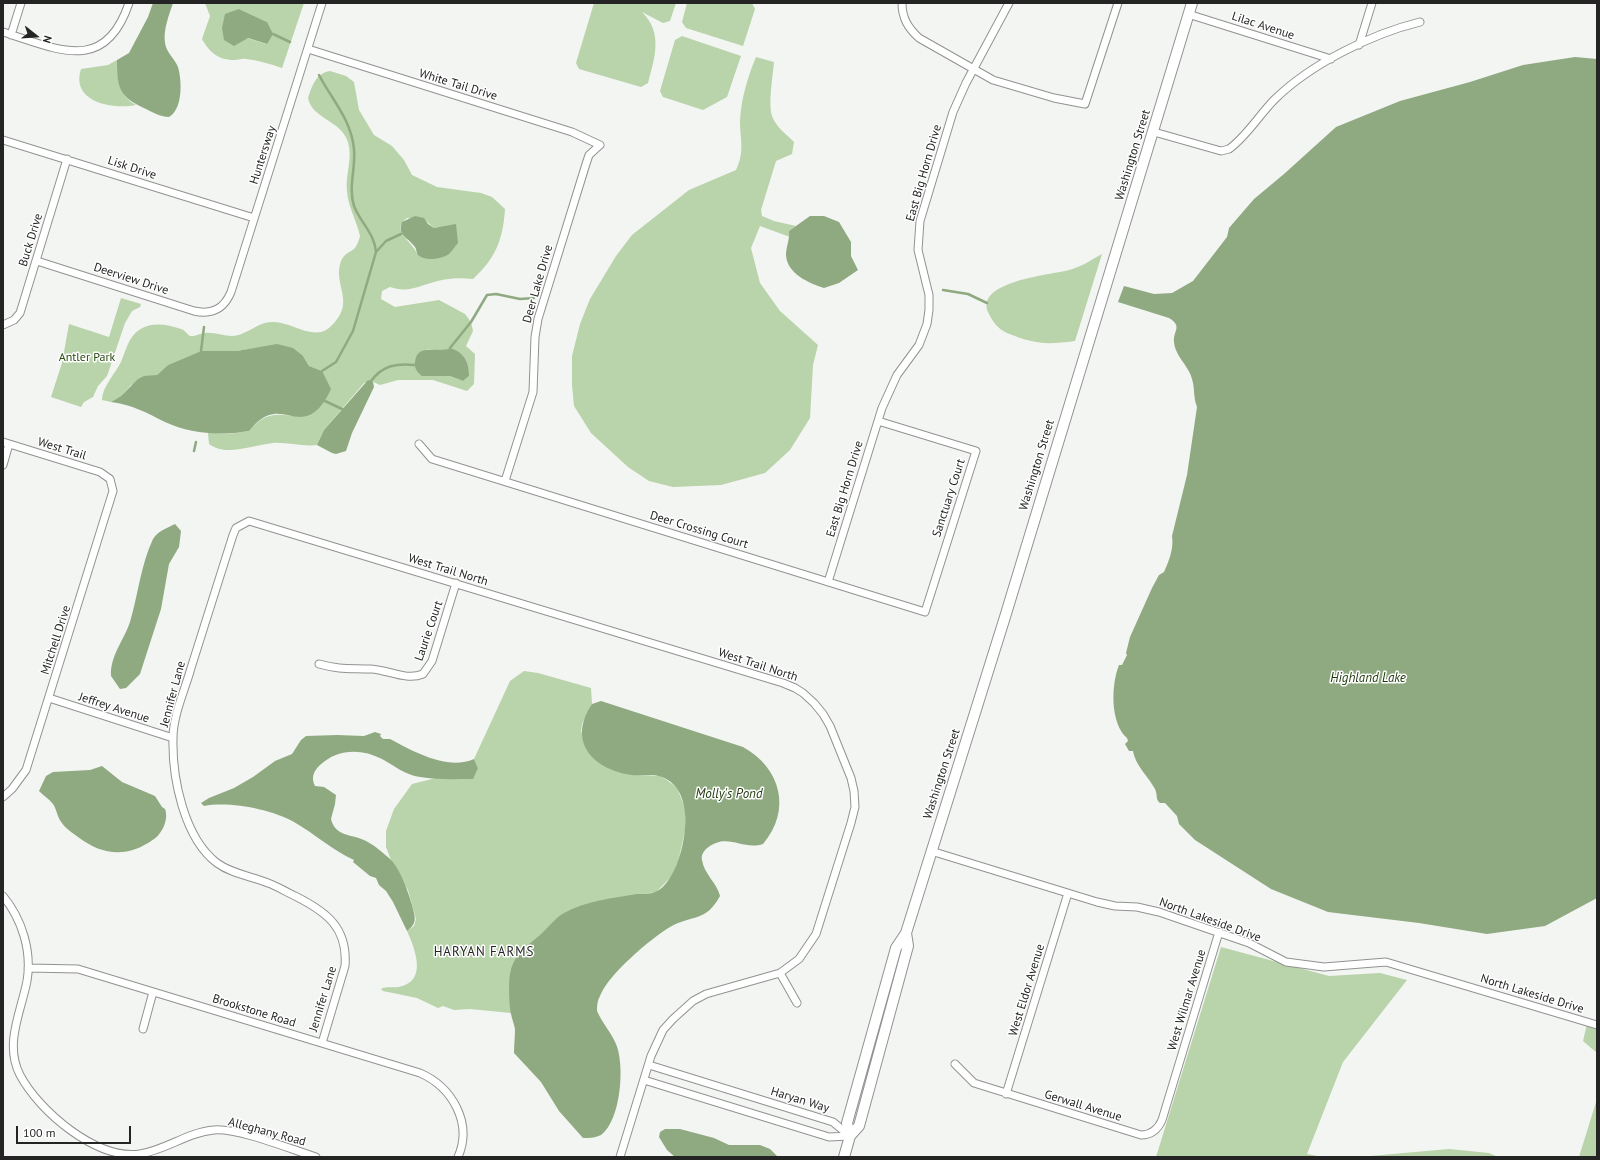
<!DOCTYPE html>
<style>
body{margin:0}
#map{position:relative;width:1600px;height:1160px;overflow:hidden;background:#f2f5f1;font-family:"PT Sans",sans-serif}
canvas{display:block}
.frame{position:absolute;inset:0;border:4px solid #232423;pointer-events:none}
.north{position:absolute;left:16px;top:16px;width:40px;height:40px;-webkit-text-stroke:3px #fff;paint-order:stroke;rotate:107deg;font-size:11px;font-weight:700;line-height:16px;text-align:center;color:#232423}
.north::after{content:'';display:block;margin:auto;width:14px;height:18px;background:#232423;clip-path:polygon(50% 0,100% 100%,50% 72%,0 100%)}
.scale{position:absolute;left:16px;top:1126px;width:115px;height:18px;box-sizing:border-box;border:2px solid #232423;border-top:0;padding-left:5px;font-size:12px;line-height:14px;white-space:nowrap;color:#232423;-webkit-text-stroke:3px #fff;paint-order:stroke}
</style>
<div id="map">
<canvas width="1600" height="1160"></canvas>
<div class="frame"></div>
<div class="north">N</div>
<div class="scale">100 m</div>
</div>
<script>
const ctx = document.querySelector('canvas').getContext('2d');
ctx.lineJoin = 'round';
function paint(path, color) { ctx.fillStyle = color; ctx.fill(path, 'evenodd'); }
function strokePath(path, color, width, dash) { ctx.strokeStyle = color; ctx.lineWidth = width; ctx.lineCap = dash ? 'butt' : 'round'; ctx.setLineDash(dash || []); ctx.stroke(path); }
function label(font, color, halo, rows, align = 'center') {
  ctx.font = font + ' "PT Sans",sans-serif'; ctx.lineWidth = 3; ctx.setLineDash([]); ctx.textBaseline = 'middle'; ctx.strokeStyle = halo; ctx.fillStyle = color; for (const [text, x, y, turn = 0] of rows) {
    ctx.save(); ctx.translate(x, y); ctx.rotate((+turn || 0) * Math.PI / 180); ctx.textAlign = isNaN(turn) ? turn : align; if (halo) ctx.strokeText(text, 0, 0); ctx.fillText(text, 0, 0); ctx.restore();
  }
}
paint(new Path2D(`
 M205 3H304L282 68C270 64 258 60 246 59 242 58 238 60 234 60 217 60 209 51 202 39L210 16ZM239 9 267 22 266 44 247 38 237 43Z
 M594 3H676L670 21 663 23 642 12C663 33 655 57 648 83L641 87 579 69 576 63Z
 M687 3H752L755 9 743 46 686 28 682 22Z
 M682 36 741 56 727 97 703 110 663 97 660 91 675 40Z
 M756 57 774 62C773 75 768 103 772 116 776 127 786 134 794 142L792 154 776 161 761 210 762 216 774 221 796 226 789 231 790 237 760 226 751 248 760 283 780 311 818 345 813 365 810 418 790 450 765 473 721 485 673 487 649 481 628 467 591 433 574 406 572 385V356L580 324 590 299 616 256 632 235 689 190 736 170C745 151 740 140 740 121 741 99 748 76 756 57Z
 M117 60C117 78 119 96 136 105 113 110 70 102 81 69L108 65Z
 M330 71 346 76 354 82 359 110 374 135 392 146 404 160 412 175 437 187 481 193 492 197 505 209C503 239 496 258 473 279 463 278 452 278 442 280 422 284 410 294 390 287L382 291 381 299 395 307 439 300 465 314 471 322 473 331 466 346 475 354 474 384 467 391 433 380H398L380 385 371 381 364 383 324 430 317 445C302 447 288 442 273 443 253 445 226 457 209 444L208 433 229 434 249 431C266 411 277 414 302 417L322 371 309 366 303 356 256 348 237 351H201L168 365 157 375 131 385 121 396 111 402 102 400C102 387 115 374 121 362 124 355 126 347 130 340 141 321 162 322 181 329 185 330 187 334 190 336 194 337 201 333 205 333 214 332 223 336 232 336 248 335 258 321 274 322 291 322 314 341 329 328 357 303 334 288 340 264 343 254 347 254 354 249 357 246 359 240 360 236 357 221 348 207 347 191 345 175 353 159 348 142 341 120 312 119 308 98 312 86 316 73 330 71ZM407 218 425 220 434 228 441 227 444 256 417 254C413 241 389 231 407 218ZM450 348C464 354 468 361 469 376L463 381 450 376H427V349L441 351Z
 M1102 254 1075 341C1045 345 1035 344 1007 333 998 329 993 322 989 314 972 281 1052 275 1069 270 1081 267 1091 260 1102 254Z
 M121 298 141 304 140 307 132 311 125 323 107 376 98 386 93 397 84 402 81 407 51 397 62 363 69 324 109 337Z
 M524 671 538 673 591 688 592 704 582 724 581 732 626 774 660 776 667 780 677 788 685 808V831L678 862 671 877 656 892 604 900 555 920 510 971 511 1013 470 1009 454 1010 443 1006 438 1008 417 998 383 991 381 989C386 986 393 988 399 987 428 981 415 949 407 931L414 926 416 919 408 890 391 860 386 847V831L394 809 412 784 436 778 456 779 478 768 474 759 510 681Z
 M1221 947 1329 976 1380 973 1407 980 1343 1062 1307 1154 1323 1157H1156Z
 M1587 1024 1597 1026V1053L1583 1041Z
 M1597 1097V1157H1579L1596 1102Z
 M1449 1149 1489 1153 1498 1157H1359Z`), '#b9d3aa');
paint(new Path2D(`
 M153 3H173C169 15 163 30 165 43 166 52 175 59 178 67 182 81 183 109 169 117 161 117 154 113 146 109 119 97 117 88 117 60L129 53 148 17Z
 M239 9 267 22 273 34 267 44 248 38 234 46 224 40 222 28 225 14Z
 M1575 57 1597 59V898L1545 926 1487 934 1419 923 1328 912 1271 889 1195 840 1179 824 1177 816 1165 803H1160C1155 799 1158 795 1155 789 1148 776 1135 765 1133 751H1129L1125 744 1128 741 1127 738C1110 723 1111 685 1119 665H1122L1127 655 1126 653 1130 637 1152 588 1159 575 1164 572C1169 561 1174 548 1172 536L1187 475 1197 407C1193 396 1195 389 1192 379 1189 366 1175 356 1174 342 1173 330 1183 327 1169 318L1118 302 1124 286 1154 294 1172 293 1193 281 1227 237 1229 228 1254 199 1284 174 1336 127 1400 101 1470 82 1523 65Z
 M415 216 424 218 428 224 434 228 456 224 458 243C455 246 453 250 450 253 444 259 425 262 418 255 416 253 417 250 415 247 408 237 397 236 402 222Z
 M810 216H824L839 222 851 242V256L858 270 839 283 824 288C809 283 787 274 786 255 786 247 790 239 789 231Z
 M277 344 293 348 303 356 309 366 322 371 331 389C325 402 316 417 300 417 292 417 283 413 274 414 263 415 256 423 249 431 221 436 191 434 165 422 145 412 133 405 111 402L121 396 138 379 144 376 157 375 168 365 201 351H237Z
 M450 348C464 352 469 362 469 376L463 381 450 376H422C417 372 414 368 415 362 417 342 438 354 450 348Z
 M368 380 373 382 374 387 352 433 346 451 336 454 332 453 317 445 324 430Z
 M175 524 181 531 179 547 169 564 161 609 140 674 126 688 120 689 111 676C110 656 124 640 130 622 138 595 141 564 153 539 158 531 167 528 175 524Z
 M601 701 743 747C781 768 792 810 763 844 742 851 727 831 706 849 703 852 701 856 702 860 704 874 717 883 720 896 705 923 693 914 670 927 650 939 608 975 600 996 597 1001 597 1006 597 1011 602 1023 611 1032 616 1044 625 1065 621 1120 601 1135 595 1138 589 1138 583 1138L559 1111 541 1082 514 1053C514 1045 515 1037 515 1029 514 1024 512 1019 511 1014 509 1005 508 978 511 969 516 953 527 946 540 935 548 928 555 918 564 913 585 901 614 898 637 894 643 894 650 894 655 892 666 888 673 873 677 864 687 839 694 789 662 777 651 773 637 777 626 774 588 766 569 738 592 704Z
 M375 732 381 734 380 736 383 739H390C413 751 447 771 474 759L478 768 473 779C456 779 437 780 420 777 405 775 395 766 382 759 361 748 337 749 320 765 313 772 311 778 315 786L324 787 336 795 335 804 331 819C335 836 350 834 364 840 373 844 382 852 389 858 400 868 408 891 412 905 415 917 418 923 407 931L393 902 386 891 379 885 376 878 370 876 353 862 354 860C332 850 315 834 294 822 271 809 229 801 204 806L201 803 209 798 234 788 253 777 275 761 292 754 301 740 306 736 337 735 364 736Z
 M102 766 122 782 155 796 162 807 165 809C169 819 162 834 154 839 128 858 103 856 78 837 73 833 66 829 62 823 57 817 57 810 53 804 49 799 44 796 39 791L46 776 53 772 90 770Z
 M665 1129H680L714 1138 729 1145H760L770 1149 778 1157H675L667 1150 659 1137 660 1132Z`), '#8fa981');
strokePath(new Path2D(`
 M273 34 290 42
 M319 75C332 100 351 119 354 149 356 167 348 188 354 206 360 222 375 234 376 252L353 331 336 362 322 371
 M376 252 386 241 401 234
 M943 290 968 294 987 303
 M450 348 471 322 487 295 496 294 520 299 534 298
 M201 351 204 327
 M371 381C383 365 397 363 415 365
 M325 401 342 409
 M194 451 196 442`), '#8fa981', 2.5);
const minor = new Path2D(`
 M902 3C902 18 908 28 919 38L993 80 1054 98 1085 104 1118 3
 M1188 14 1331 59
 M3 32C57 49 105 75 129 3
 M11 35 21 3
 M1359 45 1372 3
 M308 49 572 132 600 145 589 155 586 164 538 319 535 337 533 392 505 481
 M1154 132 1221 151 1229 149C1247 136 1259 115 1275 99 1311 64 1371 34 1420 22
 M3 140 254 218
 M37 261 194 311C212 315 224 309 231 292L322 3
 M3 325 14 320 20 313 67 159
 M3 442 100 472 110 479 113 491 26 770 12 789 3 797
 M419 444 432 459 925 612 976 451 878 421
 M3 465 9 444
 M828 582 882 408 897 375 919 345 927 324 929 310V295L918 250 920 221 953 112 966 83 1009 3
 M319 664C341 670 350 668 371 669 389 670 406 681 423 674L432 661 456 583
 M49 698 173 738
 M931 851 1097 902 1115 906 1137 907 1159 912 1249 943 1286 962 1324 967 1386 962 1597 1025
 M3 896C22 919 32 951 27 981 21 1012 4 1044 20 1075 39 1111 96 1160 140 1154 166 1150 188 1132 214 1130 239 1128 290 1149 316 1157
 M28 968 78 969 420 1073C452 1087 473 1123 458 1157
 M780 973 797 1003
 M143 1029 153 992
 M322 1043 345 966C348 928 327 912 295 896 286 892 277 886 268 883 251 876 232 874 217 863 184 838 172 778 173 738 173 715 185 690 191 668 205 624 219 579 233 535L236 528 249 521 783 683 795 688 803 693 814 703 823 714 830 726 851 778 854 791 855 807 851 823 816 934 799 959 780 973 706 994 693 1001 673 1019 663 1030 651 1056 620 1157
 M955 1064 974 1083 1141 1135C1152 1135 1158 1129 1162 1120L1219 932
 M649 1065 833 1122 850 1136
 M644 1080 829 1137 850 1136
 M1006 1094 1068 893`);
const secondary = new Path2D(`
 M850 1136 847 1123 896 948 906 933 1005 617 1192 3
 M844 1157 850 1136 859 1126 908 946 906 933`);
strokePath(minor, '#919390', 9);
strokePath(secondary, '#919390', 12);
strokePath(minor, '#fff', 7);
strokePath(secondary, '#fff', 10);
label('12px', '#232423', '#fff', [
 ["Lilac Avenue",1263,26,18],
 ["White Tail Drive",458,85,17],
 ["Huntersway",263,155,-72],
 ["Washington Street",1133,155,-73],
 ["Lisk Drive",132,168,18],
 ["East Big Horn Drive",924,173,-74],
 ["Buck Drive",31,240,-73],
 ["Deerview Drive",131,279,18],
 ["Deer Lake Drive",538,284,-74],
 ["West Trail",62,449,17],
 ["Washington Street",1037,465,-73],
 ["East Big Horn Drive",845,489,-73],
 ["Sanctuary Court",949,498,-72],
 ["Deer Crossing Court",699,530,17],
 ["West Trail North",448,570,17],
 ["Laurie Court",429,631,-71],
 ["Mitchell Drive",56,640,-72],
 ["West Trail North",758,665,18],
 ["Jennifer Lane",173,694,-75],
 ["Jeffrey Avenue",114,708,18],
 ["Washington Street",942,774,-72],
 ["North Lakeside Drive",1210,920,20],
 ["West Eldor Avenue",1027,990,-73],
 ["North Lakeside Drive",1532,994,17],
 ["Jennifer Lane",323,999,-73],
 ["West Wilmar Avenue",1187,1000,-73],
 ["Brookstone Road",254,1011,17],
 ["Haryan Way",800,1100,17],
 ["Gerwall Avenue",1083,1106,17],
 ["Alleghany Road",267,1132,15]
]);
label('12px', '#28490e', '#fff', [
 ["Antler Park",87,358]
]);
label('italic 13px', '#1e370b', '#fff', [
 ["Highland Lake",1368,678],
 ["Molly's Pond",729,794]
]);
ctx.letterSpacing = '1px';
label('13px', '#232423', '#fff', [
 ["HARYAN FARMS",484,952]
]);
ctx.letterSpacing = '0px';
</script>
